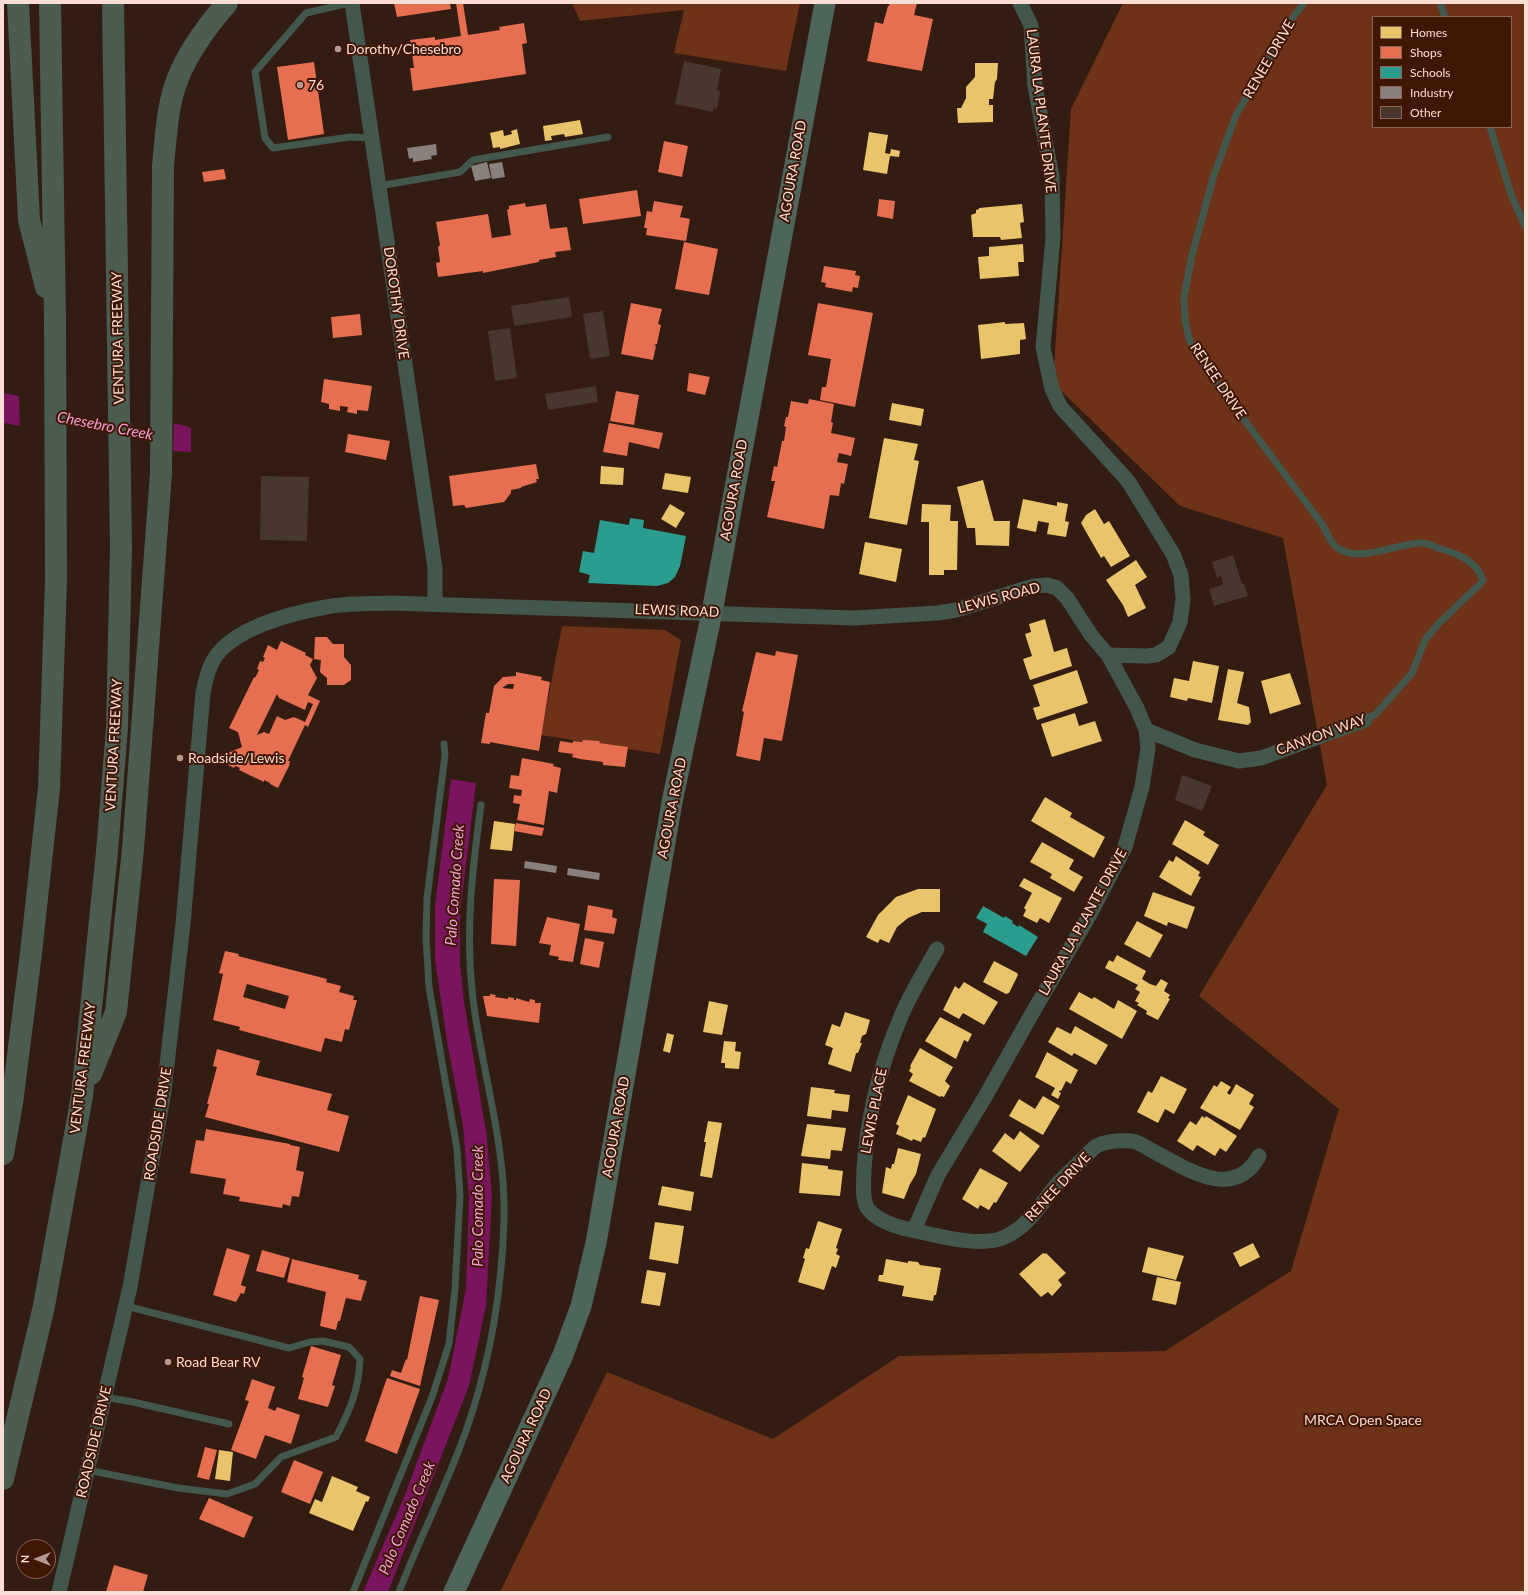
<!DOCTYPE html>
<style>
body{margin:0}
#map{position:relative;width:1528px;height:1595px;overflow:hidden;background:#331c12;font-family:Lato,sans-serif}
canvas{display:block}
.frame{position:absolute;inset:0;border:4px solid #faddd3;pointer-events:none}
.legend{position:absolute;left:1372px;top:16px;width:140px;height:112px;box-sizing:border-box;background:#401605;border:1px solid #8a6657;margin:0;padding:5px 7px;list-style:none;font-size:12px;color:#faddd3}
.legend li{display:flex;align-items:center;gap:8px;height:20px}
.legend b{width:20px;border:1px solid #8a6657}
.north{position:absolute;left:16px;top:1539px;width:40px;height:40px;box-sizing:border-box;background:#401605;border:1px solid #8a6657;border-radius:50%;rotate:270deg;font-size:11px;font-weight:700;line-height:16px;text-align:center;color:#faddd3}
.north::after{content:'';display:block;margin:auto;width:14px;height:18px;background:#b4998f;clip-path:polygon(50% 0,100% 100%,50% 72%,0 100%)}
</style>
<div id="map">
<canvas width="1528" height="1595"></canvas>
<div class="frame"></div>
<ul class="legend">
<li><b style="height:11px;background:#e9c46a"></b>Homes</li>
<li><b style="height:11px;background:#e76f51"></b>Shops</li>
<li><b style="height:11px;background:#2a9d8f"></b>Schools</li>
<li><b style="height:11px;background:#8a817c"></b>Industry</li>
<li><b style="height:11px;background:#48372c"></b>Other</li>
</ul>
<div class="north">N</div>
</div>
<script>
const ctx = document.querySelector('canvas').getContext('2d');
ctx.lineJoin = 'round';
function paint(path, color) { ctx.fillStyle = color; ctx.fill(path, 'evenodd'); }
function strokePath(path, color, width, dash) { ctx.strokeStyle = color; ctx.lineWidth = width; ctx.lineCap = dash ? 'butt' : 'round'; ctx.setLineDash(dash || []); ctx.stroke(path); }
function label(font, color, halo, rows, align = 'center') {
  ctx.font = font + ' Lato,sans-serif'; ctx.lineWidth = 4; ctx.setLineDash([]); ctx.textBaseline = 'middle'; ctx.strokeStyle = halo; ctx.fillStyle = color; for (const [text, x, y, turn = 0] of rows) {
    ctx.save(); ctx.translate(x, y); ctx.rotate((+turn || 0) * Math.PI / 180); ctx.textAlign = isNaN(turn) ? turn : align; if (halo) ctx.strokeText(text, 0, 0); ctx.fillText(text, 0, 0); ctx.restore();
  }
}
paint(new Path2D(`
 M572 3H800L786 71 674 53 684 10 580 21Z
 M1123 3H1525V1592H500L607 1372 773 1439 899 1356 1165 1351 1291 1271 1339 1109 1199 996 1327 785 1283 538 1180 506 1053 383 1071 109ZM1373 17H1511V127H1373Z
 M562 626 665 630 681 640 660 754 541 735Z`), '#6e3219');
paint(new Path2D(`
 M3 393 182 425 191 428V452L173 451 3 423Z
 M451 779 476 783 460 912V964L464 1002 486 1131 492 1195 486 1306 469 1386 388 1592H363L404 1497 448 1379 466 1289 469 1198 463 1126 447 1041 435 960V906Z`), '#7a145e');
paint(new Path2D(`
 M19 393 174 421 173 453 20 429Z`), '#331c12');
paint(new Path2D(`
 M975 63H998L997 79 995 82 993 99H989V105H993V122L958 123 957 108H961L966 98V87L975 77Z
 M580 120 583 134 565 137 564 134 551 136 552 140 545 141 543 126Z
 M517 129 520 144 500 149V147L493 148 490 133 503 130 504 136 512 134 511 131Z
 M869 132 888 135 885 153 890 154 891 149 900 151 899 157 890 156 887 174 863 170Z
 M1022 204 1024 222 1020 223 1022 238 1001 240 1000 237H973L971 215 976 213V210L979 209V208Z
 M1023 244 1024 262H1018L1019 276 980 279 978 257 989 256V247Z
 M1005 322V324L1024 323 1026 339 1020 340V354L981 359 978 325Z
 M892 403 924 409 921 426 889 420Z
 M884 438 918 444 914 460 919 461 907 525 869 518Z
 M601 466 624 468 623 485 600 484Z
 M665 473 691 477 688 493 662 489Z
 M983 480 994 521H1010L1009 546 976 545 975 528H967L957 487Z
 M1023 499 1057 506V502L1068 504 1065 521 1069 522 1066 537 1047 534 1049 523 1038 521 1036 532 1017 528Z
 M670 504 685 513 676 528 661 519Z
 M922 504 951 505 950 521H958L957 570H944V575H929V522H921Z
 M1095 509 1104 524 1109 521 1130 556 1111 567 1104 556 1101 558 1081 523 1086 515Z
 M865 542 902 549 896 582 859 574Z
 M1136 560 1147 577 1135 585 1146 608 1128 617 1123 605 1106 580Z
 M1045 619 1054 652 1067 648 1072 666 1030 680 1023 659 1032 656 1025 634 1031 632 1029 624Z
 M1193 661 1219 666 1212 703 1188 698 1187 701 1170 697 1174 678 1189 681Z
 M1228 669 1244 672 1237 703 1249 707 1251 722 1248 725 1218 720Z
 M1077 670 1088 703 1037 720 1033 708 1040 706 1033 685Z
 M1290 673 1301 704 1270 714 1261 681Z
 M1075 713 1079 726 1095 721 1102 741 1052 757 1041 724Z
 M1045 797 1072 813 1070 817 1105 837 1094 858 1031 821Z
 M1185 820 1205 832 1203 835 1219 845 1208 865 1172 844Z
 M494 821 515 824 512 851 490 849Z
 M1042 842 1074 860 1069 869 1083 877 1074 892 1050 878 1052 874 1030 862Z
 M1176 856 1200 872 1198 876 1201 877 1191 896 1159 877 1169 860 1173 862Z
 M1024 878 1062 898 1049 923 1040 918 1037 923 1023 916 1026 910 1024 908 1032 893 1019 886Z
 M918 889H940V912H922L908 918 897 927 889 943 880 939 878 943 866 937 878 915 896 897Z
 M1153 892 1195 907 1187 929 1168 922 1167 926 1144 916Z
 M1137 921 1163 935 1150 958 1124 944Z
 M1117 955 1146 971 1142 979 1150 984 1156 986 1161 979 1168 983 1164 991 1170 995 1168 998 1170 999 1158 1020 1146 1014 1147 1011 1137 1005 1139 1003 1135 1001 1140 992 1135 989 1138 985 1105 968 1109 960 1113 962Z
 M994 961 1017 973 1018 975 1009 993 1006 994 983 982Z
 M964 982 998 1002 984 1025 963 1013 959 1019 943 1010 955 986 959 989Z
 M1079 992 1092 999 1094 997 1114 1009 1118 1000 1137 1011 1122 1039 1069 1009Z
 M709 1001 728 1005 722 1035 703 1032Z
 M845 1012 870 1020 866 1034 862 1036 860 1043H862L858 1053H856L851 1072 828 1064 833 1048 825 1045 832 1024 840 1027Z
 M940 1017 972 1034 968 1042 964 1040 956 1059 925 1041Z
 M1075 1026 1108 1045 1096 1065 1074 1053 1072 1056 1048 1042 1057 1027 1071 1034Z
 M667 1033 674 1035 670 1053 663 1051Z
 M724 1041 736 1042 735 1051 741 1052 739 1069 725 1068V1063H721Z
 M920 1048 953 1067 945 1081 950 1086 944 1097 941 1096 940 1097 909 1081 913 1074 909 1071 911 1067 910 1066Z
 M1047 1052 1078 1070 1071 1084 1066 1081 1061 1091 1060 1090 1059 1092 1061 1093 1058 1099 1051 1095 1055 1088 1035 1077Z
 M1161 1076 1187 1089 1174 1114 1165 1109 1158 1123 1137 1112 1148 1091 1152 1093Z
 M1221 1081 1231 1087 1227 1093 1230 1095 1236 1084 1254 1095 1249 1104 1254 1107 1240 1130 1200 1108 1214 1085 1217 1087Z
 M811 1087 835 1090 834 1093 850 1095 848 1112 832 1110 831 1119 807 1116Z
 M908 1095 936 1109 925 1138 923 1137 921 1142 913 1139 912 1141 896 1134 899 1126 896 1124Z
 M1043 1096 1060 1106 1043 1135 1009 1116 1019 1099 1035 1109Z
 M1202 1116 1205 1118 1206 1116 1237 1136 1226 1152 1220 1148 1215 1156 1197 1145 1193 1151 1177 1141 1190 1121 1196 1125Z
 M708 1121 722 1123 712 1178 700 1176 706 1142H704Z
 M807 1124 846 1128 842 1151 831 1150 830 1159 801 1156Z
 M1020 1131 1040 1146 1020 1172 992 1151 1005 1133 1014 1140Z
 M898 1148 921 1154 916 1174 910 1184 904 1199 882 1193 886 1167 891 1169 892 1164H894Z
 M802 1163 828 1166V1169L843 1171 840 1196 799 1193Z
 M980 1168 1008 1183 996 1203 994 1202 989 1210 980 1205 978 1209 962 1199Z
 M662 1186 694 1192 691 1211 658 1205Z
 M818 1221 842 1229 836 1248 838 1249 836 1254 840 1256 836 1268 832 1266 824 1290 798 1282 805 1259 803 1258 806 1248 809 1249Z
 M655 1222 684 1226 678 1264 649 1259Z
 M1253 1243 1260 1257 1240 1267 1233 1253Z
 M1148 1247 1184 1256 1176 1280 1142 1272Z
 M1043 1253 1045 1254 1046 1253 1066 1273 1058 1280 1062 1285 1052 1296 1048 1292 1041 1297 1019 1274Z
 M886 1259 908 1263V1261L918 1262 920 1265 941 1268 936 1295H934L933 1301 902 1296 904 1286 878 1281 879 1275H883Z
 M647 1270 666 1273 660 1306 641 1303Z
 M1157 1277 1181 1282 1176 1305 1152 1300Z
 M219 1450 233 1452 230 1481 215 1479Z
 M332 1476 358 1487 356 1491 370 1497 368 1502 366 1501 353 1531 309 1513 315 1499 322 1502Z`), '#e9c46a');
paint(new Path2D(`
 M394 3H450L451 9 397 17Z
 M456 3H463L468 35 500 30 499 27 524 23 527 43 522 44 526 74 413 91 410 68H414L410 40 435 37V40L461 36Z
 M890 3H917L914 15 933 19 922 71 867 61 875 22 883 24 888 6H889Z
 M314 62 324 134 288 140 277 67Z
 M664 141 688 146 682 177 658 172Z
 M224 169 226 179 204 182 202 172Z
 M637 190 641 216 583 224 579 199Z
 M879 199 895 201 893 219 877 216Z
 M654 201 683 206 680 217 690 219 686 241 646 235 647 228H644L647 211 652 212Z
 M525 203 526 207 546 204 550 229 567 227 571 250 555 252 556 257 539 260V262L483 273V271L438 277 436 263 440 262 438 247 440 245 436 222 488 214 492 238 511 235 507 210 509 209V206Z
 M684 242 718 249 709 295 675 289Z
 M824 266 856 271 855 275 860 276 858 288 853 287 852 292 825 287 826 283 821 282Z
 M631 303 662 309 658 324 661 325 657 344 654 345 656 346 653 360 621 354Z
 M818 303 873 313 855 407 820 400 822 387H826L831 359 808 355Z
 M360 314 362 335 333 338 331 317Z
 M689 373 710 377 705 395 687 391Z
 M324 379 372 386 368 411 357 410V414L347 412 348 407 340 406V411L329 409V404L321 402Z
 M616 391 639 395 634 425 610 421Z
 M809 399 834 404 831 422 833 423 831 433 855 438 851 456 839 453 837 462 848 464 844 484 841 483 839 496 830 495 824 529 767 517 775 481H771L774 466 777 467 782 441H784L786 427 784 426 786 417H788L791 401 808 404Z
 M609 423 663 433 659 449 629 442 627 456 603 452Z
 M348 434 390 441 386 460 345 452Z
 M536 464 539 479H536L537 482 521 487V488L511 490V493L504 502 466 508 464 505 453 506 449 476Z
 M315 637H327L333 644H344V657L351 665V680L344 685H327V678L320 672 321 660 314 659Z
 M281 641 306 653 305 655 313 659 310 665 317 678 308 695 320 701 308 727 305 725 288 761H290L289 766 278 788 270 784V783L264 780V782L239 770 240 768 235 766 234 768 223 762 228 753 242 747 238 732 229 728 254 677 255 678 259 670 257 669 260 661 263 662 265 658 263 657 268 645 277 650ZM277 694 279 698 305 710 308 702 313 704 305 722 294 717 285 720 277 716 269 734 264 732 257 735Z
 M776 651 798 655 782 741 764 738 760 761 736 756 744 712 742 711 756 652 775 656Z
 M516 672 542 677 541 680 550 682 539 751 490 742V744L481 743 486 713H489L494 686 503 677 516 676ZM508 684H514L513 689 502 688Z
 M583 740 600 741 599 743 628 747 625 767 603 765V762L580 759 572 757 573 754 558 752 560 741 573 743V741L582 742Z
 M522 758 554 764 553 766 561 768 557 793 549 791 544 825 517 820 520 804 513 803 514 795 521 796 522 790 509 788 511 775 519 776Z
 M516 823 544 828 542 836 514 831Z
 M494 879 520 880 516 946 491 944Z
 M588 905 613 910 612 917 617 919 614 934 584 930Z
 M547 917 580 924 573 962 558 960 559 957 549 955 551 945 539 943Z
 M585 938 604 942 599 968 580 964Z
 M225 951 239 954 238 956 327 979 326 982 341 986 339 992 354 996 353 1000H357L349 1030 345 1029 342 1042 325 1038 321 1052 239 1030 240 1027 213 1020 223 974 219 973ZM247 984 289 996 285 1009 243 997Z
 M490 994 496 995 495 997 508 999V997L514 998V1000H516V998L529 1002 530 999 535 1000V1003H541L539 1023 487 1016 483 996H490Z
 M217 1049 260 1061 256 1075 332 1094 327 1110 349 1116 339 1152 205 1117 209 1104H207L217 1067 213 1066Z
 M206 1129 290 1144V1145L300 1147 296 1170 304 1172 299 1197 292 1196 290 1206 283 1204 282 1208 239 1201 240 1197 223 1194 226 1179 190 1173 196 1140 204 1141Z
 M227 1248 250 1255 241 1285 246 1287 244 1294 241 1293 236 1302 213 1295Z
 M262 1250 290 1258 284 1278 256 1271Z
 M292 1259 359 1275 358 1279 367 1281 361 1301 346 1298 340 1321H338L336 1330 320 1326 326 1292 287 1282Z
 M420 1296 439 1300 420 1386 390 1376 392 1370 401 1373 406 1359 407 1360Z
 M311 1346 341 1355 332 1385 335 1386 328 1407 298 1399 304 1378 302 1377Z
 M387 1378 420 1389 397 1454 365 1441Z
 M252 1379 275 1387 268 1408 275 1411 277 1407 300 1415 291 1444 265 1435 256 1459 231 1450 249 1401 245 1400Z
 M205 1447 217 1450 209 1480 197 1477Z
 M294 1460 323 1472 310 1504 281 1492Z
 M209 1498 253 1517 244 1538 199 1519Z
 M114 1565 148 1575 143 1592H106Z`), '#e76f51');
paint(new Path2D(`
 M630 518 644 520 643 528 686 536 680 566 675 577 668 583 657 586 588 583 590 575 579 572 583 551 594 553 600 520 629 525Z
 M983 906 1004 918 1005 916 1013 921 1012 923 1018 927 1019 925 1038 937 1026 956 983 932 987 924 976 918Z`), '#2a9d8f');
paint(new Path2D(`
 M436 144 437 155 431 156 432 159 413 162V158L409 159 407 148Z
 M487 162 491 178 475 181 471 166Z
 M502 162 505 177 492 179 489 164Z
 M525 861 557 866 556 873 524 868Z
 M568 868 600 873 599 880 567 875Z`), '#8a817c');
paint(new Path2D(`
 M684 61 721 69 717 90 720 91 717 109 714 108 713 112 675 104Z
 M569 297 572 317 514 326 511 306Z
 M603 311 610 356 590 359 583 314Z
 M510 328 517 378 495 381 488 331Z
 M596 386 598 402 548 410 545 394Z
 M261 476 309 477 307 541 260 540Z
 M1233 555 1242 584 1244 583 1248 596 1214 606 1209 589 1223 585 1221 576 1217 578 1212 562Z
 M1182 775 1212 786 1202 811 1175 800Z`), '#48372c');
strokePath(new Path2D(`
 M349 3 306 13 255 72 265 138 273 148 350 137 372 138
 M1304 3 1293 17 1236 115 1214 175 1192 255 1184 297 1185 320 1189 339 1213 378 1322 524C1326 530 1330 542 1336 547 1359 565 1398 542 1423 543 1428 543 1433 546 1438 548 1456 553 1476 560 1483 580L1479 585 1438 624 1425 640 1412 673 1376 714 1365 720
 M1440 3 1445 17
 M1490 127 1512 197 1525 226
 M379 186 460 172 473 160 608 137
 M104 1397 133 1402 229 1424
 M87 1470 178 1488 227 1494 255 1484 281 1457 336 1437C350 1410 359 1389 360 1359L349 1347 323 1341 310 1342 289 1348 126 1306
 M353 1592 432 1397 449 1344 455 1289 460 1196 457 1149 429 987 426 938 427 898 445 755 444 744
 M399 1592C421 1534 451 1478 470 1419 491 1356 502 1286 504 1220 506 1144 482 1072 473 999 465 931 472 872 481 805`), '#42584c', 7);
strokePath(new Path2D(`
 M352 3 435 568V604
 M1020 3 1031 25 1035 86 1052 177 1053 238 1043 347 1052 389 1060 406 1128 481 1173 554 1181 575 1183 600 1180 622 1169 647 1156 655 1147 656 1108 655
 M1146 730 1195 750 1239 761 1261 758 1365 720
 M937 949C925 970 912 991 902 1014 881 1063 867 1115 864 1170 864 1181 861 1199 868 1209 881 1225 907 1229 925 1233 947 1238 983 1247 1005 1237 1029 1226 1042 1202 1058 1183 1066 1175 1074 1167 1082 1160 1086 1156 1091 1150 1095 1147 1104 1141 1121 1140 1131 1141 1138 1141 1145 1147 1151 1150 1184 1167 1233 1203 1259 1156
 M59 1592 130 1287 164 1091 183 924 203 693C206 678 209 663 220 651 243 626 293 613 326 607 346 603 369 604 390 603L854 618 938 613 956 610 1034 586 1047 585 1057 588 1067 598 1091 635 1108 655 1137 708 1146 730 1148 748 1142 787 1125 847 1089 916 1030 1017 985 1097 938 1175 914 1230`), '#42584c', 15);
strokePath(new Path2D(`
 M454 1592 563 1355 581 1306 596 1243 672 802 712 612 825 3`), '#4d6659', 21);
strokePath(new Path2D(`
 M18 3 29 220 46 287
 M91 1074 116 1012 133 849 161 473 163 166C166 137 167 105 178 78 189 50 208 25 227 3
 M3 1154 12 1103 31 953 49 788 56 580 55 322 50 3
 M3 1479 44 1306 82 1096 107 852 117 728 121 547 113 3`), '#4a5d4e', 22);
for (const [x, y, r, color] of [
 [338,49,4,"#b4998f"],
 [300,85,4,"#b4998f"],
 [180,758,4,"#b4998f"],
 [168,1362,4,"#b4998f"]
]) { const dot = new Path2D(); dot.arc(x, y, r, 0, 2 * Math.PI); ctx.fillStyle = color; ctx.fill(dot); strokePath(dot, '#401605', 1.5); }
label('14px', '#faddd3', '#401605', [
 ["Dorothy/Chesebro",346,49],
 ["76",308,85],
 ["Roadside/Lewis",188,758],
 ["Road Bear RV",176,1362]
], 'left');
label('14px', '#faddd3', '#401605', [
 ["RENEE DRIVE",1269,59,-60],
 ["LAURA LA PLANTE DRIVE",1041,111,83],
 ["AGOURA ROAD",793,171,-80],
 ["DOROTHY DRIVE",396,303,82],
 ["VENTURA FREEWAY",118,338,-91],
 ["RENEE DRIVE",1218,381,56],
 ["AGOURA ROAD",734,490,-80],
 ["LEWIS ROAD",999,598,-15],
 ["LEWIS ROAD",677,611,2],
 ["CANYON WAY",1321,735,-20],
 ["VENTURA FREEWAY",114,745,-87],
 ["AGOURA ROAD",672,808,-79],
 ["LAURA LA PLANTE DRIVE",1083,922,-61],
 ["VENTURA FREEWAY",83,1068,-83],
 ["LEWIS PLACE",874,1111,-79],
 ["ROADSIDE DRIVE",158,1124,-81],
 ["AGOURA ROAD",616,1127,-80],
 ["RENEE DRIVE",1058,1187,-47],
 ["AGOURA ROAD",526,1436,-65],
 ["ROADSIDE DRIVE",94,1442,-77]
]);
label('14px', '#f9d9ce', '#401605', [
 ["MRCA Open Space",1363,1420]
]);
label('italic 15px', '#f2a0d4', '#401605', [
 ["Chesebro Creek",105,426,11],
 ["Palo Comado Creek",455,885,-86],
 ["Palo Comado Creek",478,1206,-90],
 ["Palo Comado Creek",407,1518,-67]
]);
</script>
